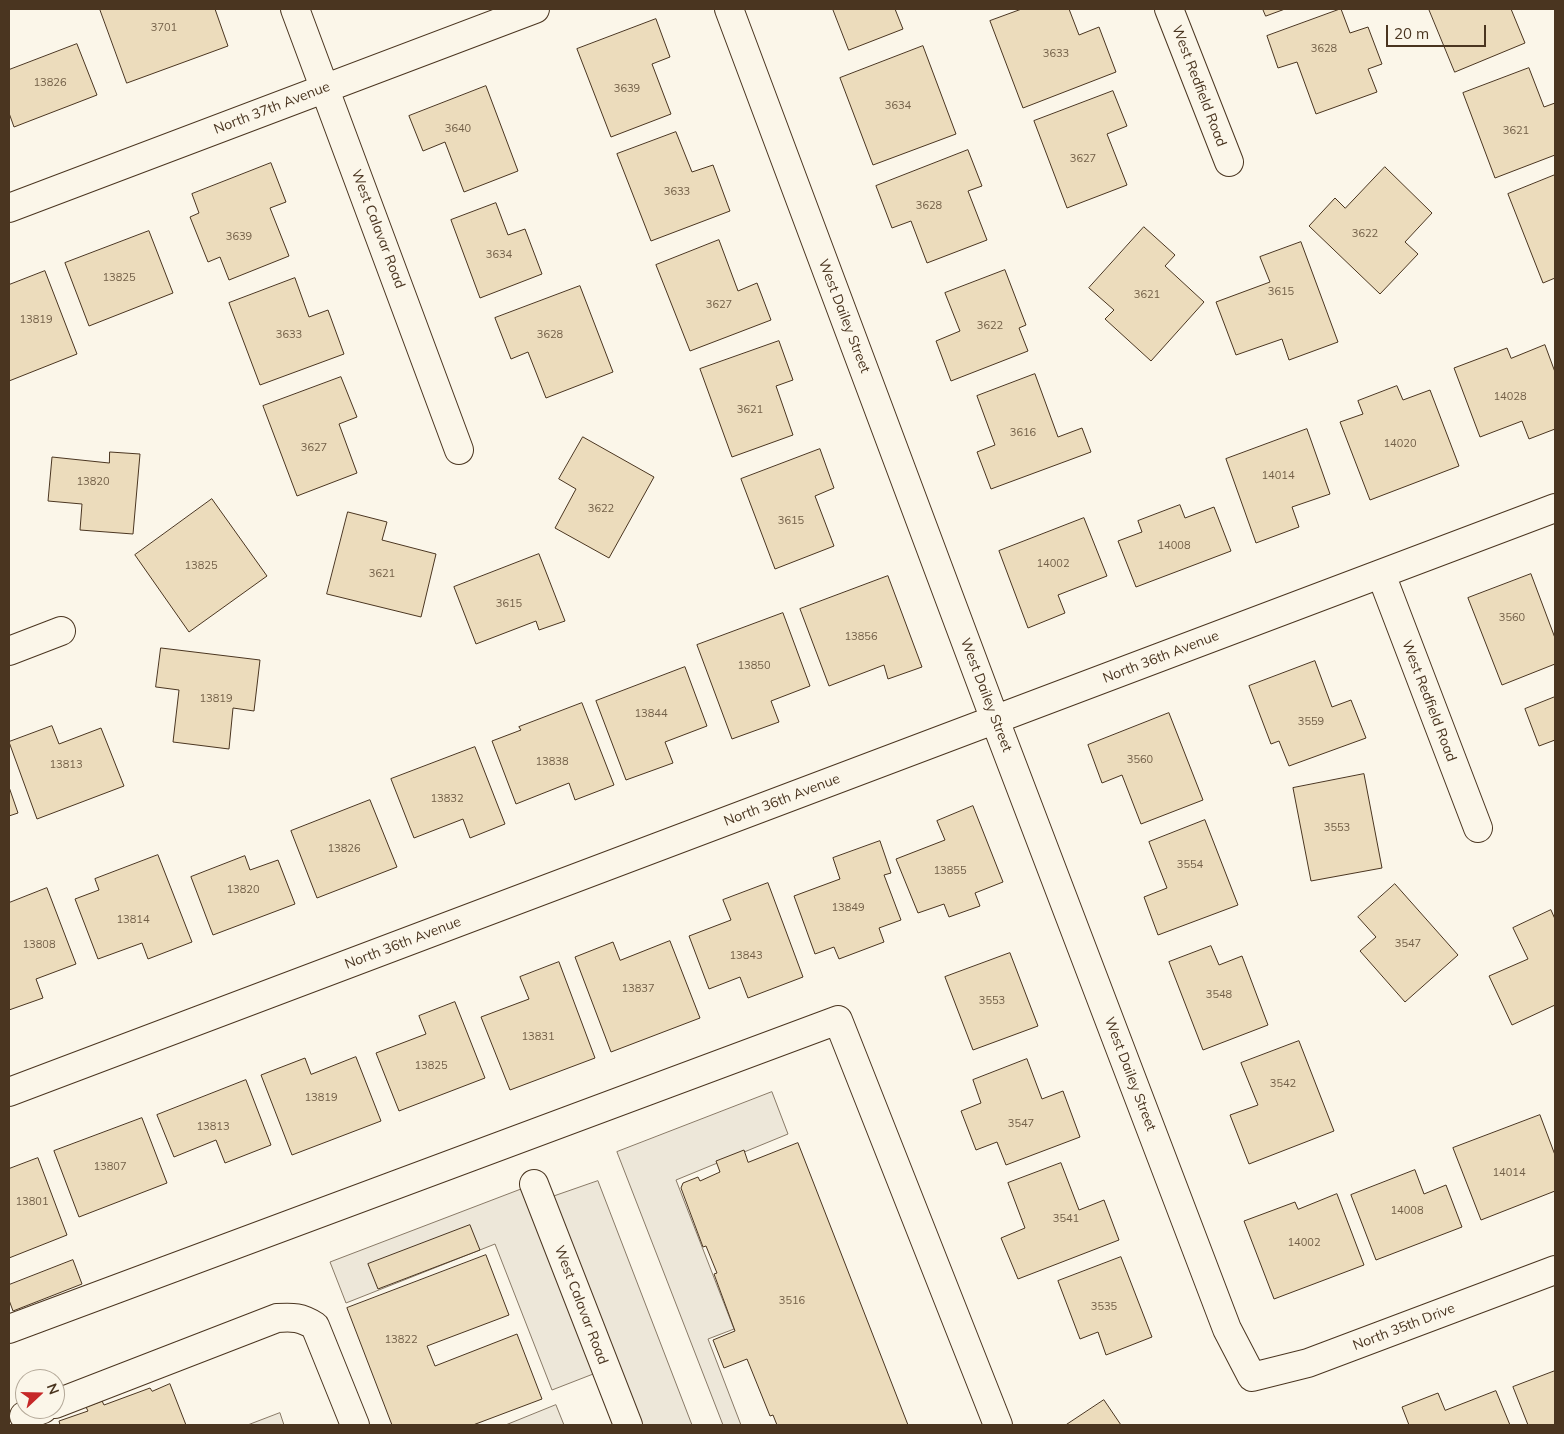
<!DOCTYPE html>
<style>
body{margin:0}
#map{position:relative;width:1564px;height:1434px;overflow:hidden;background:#fbf6e9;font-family:Mulish,sans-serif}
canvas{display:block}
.frame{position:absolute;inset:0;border:10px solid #4a3520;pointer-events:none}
.north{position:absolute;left:15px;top:1369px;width:50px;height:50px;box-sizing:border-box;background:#fbf6e9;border:1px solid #b4a999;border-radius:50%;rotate:69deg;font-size:14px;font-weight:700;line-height:20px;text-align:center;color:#4a3520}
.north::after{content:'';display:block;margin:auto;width:18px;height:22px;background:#c62828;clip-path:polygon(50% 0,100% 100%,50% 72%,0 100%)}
.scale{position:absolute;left:1386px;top:25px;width:100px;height:22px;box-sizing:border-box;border:2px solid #4a3520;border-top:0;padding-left:6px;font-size:15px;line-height:18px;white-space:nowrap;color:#4a3520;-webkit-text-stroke:4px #fbf6e9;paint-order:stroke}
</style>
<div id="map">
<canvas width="1564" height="1434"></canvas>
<div class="frame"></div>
<div class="north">N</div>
<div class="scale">20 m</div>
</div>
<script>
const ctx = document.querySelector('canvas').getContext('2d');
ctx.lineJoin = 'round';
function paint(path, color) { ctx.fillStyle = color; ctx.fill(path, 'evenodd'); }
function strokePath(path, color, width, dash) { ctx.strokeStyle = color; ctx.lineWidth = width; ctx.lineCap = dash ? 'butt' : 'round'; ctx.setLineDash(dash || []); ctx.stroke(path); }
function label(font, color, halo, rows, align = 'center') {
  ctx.font = font + ' Mulish,sans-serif'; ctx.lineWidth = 4; ctx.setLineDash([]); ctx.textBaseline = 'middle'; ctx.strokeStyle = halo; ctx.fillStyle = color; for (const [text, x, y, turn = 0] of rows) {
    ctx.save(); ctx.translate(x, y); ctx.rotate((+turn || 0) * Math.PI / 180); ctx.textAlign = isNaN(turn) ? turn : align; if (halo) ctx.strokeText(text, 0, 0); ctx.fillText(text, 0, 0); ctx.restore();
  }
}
const parking = new Path2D(`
 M772 1092 788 1134 676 1180 734 1329 708 1339 741 1425H723L617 1152Z
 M598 1181 692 1425H628L606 1369 552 1390 495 1244 346 1303 330 1262 534 1184 541 1200Z
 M556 1405 564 1425H506Z
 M280 1413 284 1425H248Z`);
paint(parking, '#ede7d9');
strokePath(parking, '#887966', 1);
const building = new Path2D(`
 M100 9H215L228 46 127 83Z
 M833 9H895L903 29 849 50Z
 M1022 9H1069L1079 35 1099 27 1116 72 1023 108 990 21Z
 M1263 9H1285L1266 16Z
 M1341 9 1350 33 1368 27 1382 64 1368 69 1377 92 1316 114 1297 62 1278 68 1267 36Z
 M1429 9H1511L1525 43 1455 72Z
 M656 19 670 57 652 64 671 114 611 137 577 49Z
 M77 44 97 95 14 127 9 113V70Z
 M923 46 956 134 873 165 840 78Z
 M1529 68 1544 107 1555 103V155L1495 178 1463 93Z
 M486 86 518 171 464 192 445 142 423 151 409 116Z
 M1113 91 1127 126 1107 134 1127 185 1067 208 1034 121Z
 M676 132 692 172 713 165 730 211 651 241 617 154Z
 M968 150 982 186 968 191 987 240 927 263 911 221 892 228 876 186Z
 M271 163 286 202 270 208 289 256 229 280 220 257 208 262 190 217 199 213 192 194Z
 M1385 167 1432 213 1405 242 1418 254 1380 294 1309 226 1335 198 1345 208Z
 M1555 175V278L1543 283 1508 194Z
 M496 203 508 235 525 229 542 274 480 298 451 220Z
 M1144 227 1175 255 1165 266 1204 302 1151 361 1105 319 1114 310 1089 288Z
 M149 231 173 293 89 326 65 263Z
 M719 240 738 291 757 283 771 320 690 351 656 265Z
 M1301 242 1338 342 1289 360 1282 339 1236 355 1216 302 1270 282 1260 257Z
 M1005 270 1026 325 1019 328 1028 351 951 381 936 341 960 331 945 293Z
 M45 271 77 354 9 381V285Z
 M295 278 309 317 328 310 344 354 260 385 229 303Z
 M580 286 613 372 546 398 528 352 511 359 495 318Z
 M779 341 793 380 776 386 793 435 732 457 700 369Z
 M1545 345 1555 372V429L1529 439 1522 421 1480 437 1454 368 1507 348 1511 358Z
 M1035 374 1058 437 1082 428 1091 452 991 489 977 452 995 445 977 396Z
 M341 377 357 417 339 424 357 473 297 496 263 406Z
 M1397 386 1403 400 1430 390 1459 466 1370 500 1340 422 1363 414 1358 401Z
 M1307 429 1330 494 1292 507 1299 527 1256 543 1226 459Z
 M583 437 654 477 609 558 555 528 576 489 559 479Z
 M820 449 834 488 815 496 834 546 775 569 741 479Z
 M110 452 140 454 133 534 80 530 82 504 48 501 52 457 109 463Z
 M212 499 267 576 189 632 135 555Z
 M1180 505 1185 518 1214 507 1231 551 1136 587 1118 541 1142 532 1138 521Z
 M348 512 387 522 382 540 436 554 421 617 327 594Z
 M1084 518 1107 576 1058 595 1065 613 1028 628 999 551Z
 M539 554 565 621 539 630 536 621 476 644 454 587Z
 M1531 574 1555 638V664L1502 685 1468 598Z
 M888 576 922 667 888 679 884 665 829 686 800 609Z
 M783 613 810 686 771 701 779 722 732 739 697 645Z
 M161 648 260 660 254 711 233 708 229 749 173 742 179 690 156 687Z
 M1315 661 1332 707 1351 700 1366 738 1289 766 1279 741 1271 744 1249 686Z
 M685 667 707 726 665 742 673 763 626 780 596 701Z
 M1555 697V740L1539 746 1525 709Z
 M582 703 614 785 575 800 569 783 516 804 492 741 521 730 519 727Z
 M1169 713 1203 800 1141 824 1122 775 1102 783 1088 745Z
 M52 726 59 744 101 728 124 786 37 819 9 742Z
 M475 747 505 824 470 838 463 819 414 838 391 779Z
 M1364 774 1382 868 1311 881 1293 788Z
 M9 787 18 813 9 816Z
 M370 800 397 867 317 898 291 831Z
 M973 806 1003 882 975 893 980 906 949 917 944 904 918 913 896 859 945 840 937 821Z
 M1205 820 1238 905 1158 935 1144 897 1167 888 1149 842Z
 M880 841 891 873 884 875 901 920 879 928 884 942 839 959 834 947 815 954 794 896 840 879 833 858Z
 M158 855 192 942 148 959 142 943 98 959 75 899 99 890 95 879Z
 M245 856 250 870 278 860 295 904 213 935 191 877Z
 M768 883 803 977 748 998 740 977 709 989 689 936 731 920 723 900Z
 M1395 884 1458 955 1405 1002 1360 951 1376 937 1358 917Z
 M47 888 76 964 36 979 43 998 9 1010V903Z
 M1551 910 1555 919V1005L1512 1025 1489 976 1528 959 1513 928Z
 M670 941 700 1018 611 1052 575 957 613 942 620 960Z
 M1211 946 1219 965 1242 956 1268 1025 1203 1050 1169 962Z
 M1010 953 1038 1026 973 1050 945 977Z
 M559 962 595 1058 510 1090 481 1017 529 999 520 977Z
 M455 1002 485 1078 399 1111 376 1053 426 1034 419 1016Z
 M1299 1041 1334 1131 1249 1164 1230 1115 1258 1105 1241 1063Z
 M356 1057 381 1121 292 1155 261 1075 305 1058 311 1074Z
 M1027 1059 1042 1099 1063 1091 1080 1137 1006 1165 997 1142 976 1150 961 1111 981 1103 973 1080Z
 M246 1080 271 1145 225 1163 216 1140 174 1157 157 1115Z
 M1540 1115 1555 1155V1191L1481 1220 1453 1148Z
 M142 1118 167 1183 79 1217 54 1151Z
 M798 1143 908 1425H777L773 1415 770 1416 747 1359 724 1368 713 1340 735 1331 714 1274 717 1273 706 1246 703 1247 681 1188 683 1183 698 1177 700 1181 720 1172 716 1161 744 1150 748 1162Z
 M38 1158 67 1235 9 1258V1169Z
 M1061 1163 1079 1210 1104 1200 1119 1240 1018 1279 1001 1238 1025 1228 1008 1183Z
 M1415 1170 1424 1194 1446 1185 1462 1227 1376 1260 1351 1195Z
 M1337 1194 1364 1265 1274 1299 1244 1221 1295 1202 1298 1209Z
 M470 1225 480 1250 378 1289 368 1264Z
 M486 1255 509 1315 427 1346 435 1366 517 1334 542 1399 473 1425H392L347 1308Z
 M1121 1257 1152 1337 1106 1355 1098 1332 1080 1339 1058 1281Z
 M73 1260 82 1284 13 1311 9 1300V1285Z
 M1555 1371V1425H1528L1513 1387Z
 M170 1384 186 1425H60L59 1421 88 1411 86 1407 102 1401 104 1405 150 1388 152 1391Z
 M1496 1391 1510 1425H1409L1402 1407 1438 1393 1445 1410Z
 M1104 1400 1121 1425H1066Z`);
paint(building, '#ecdcbc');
strokePath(building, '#4a3520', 1);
const minor = new Path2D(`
 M295 9 459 450
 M729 9 995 720 1227 1329 1252 1377 1308 1363 1555 1270
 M1169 9 1229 162
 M9 208 535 9
 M1381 574 1478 828
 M9 651 61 631
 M9 1092 1555 508
 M534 1184 628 1425
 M9 1329 838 1020 998 1425
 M55 1404 277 1318C293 1317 301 1317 315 1326L355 1425
 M24 1416 43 1409`);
strokePath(minor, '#4a3520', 30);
strokePath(minor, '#fbf6e9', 28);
label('11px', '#725f47', null, [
 ["3701",164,28],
 ["3628",1324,49],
 ["3633",1056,54],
 ["13826",50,83],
 ["3639",627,89],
 ["3634",898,106],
 ["3640",458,129],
 ["3621",1516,131],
 ["3627",1083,159],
 ["3633",677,192],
 ["3628",929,206],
 ["3622",1365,234],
 ["3639",239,237],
 ["3634",499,255],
 ["13825",119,278],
 ["3615",1281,292],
 ["3621",1147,295],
 ["3627",719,305],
 ["13819",36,320],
 ["3622",990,326],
 ["3633",289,335],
 ["3628",550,335],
 ["14028",1510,397],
 ["3621",750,410],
 ["3616",1023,433],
 ["14020",1400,444],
 ["3627",314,448],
 ["14014",1278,476],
 ["13820",93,482],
 ["3622",601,509],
 ["3615",791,521],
 ["14008",1174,546],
 ["14002",1053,564],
 ["13825",201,566],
 ["3621",382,574],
 ["3615",509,604],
 ["3560",1512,618],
 ["13856",861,637],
 ["13850",754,666],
 ["13819",216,699],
 ["13844",651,714],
 ["3559",1311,722],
 ["3560",1140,760],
 ["13838",552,762],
 ["13813",66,765],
 ["13832",447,799],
 ["3553",1337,828],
 ["13826",344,849],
 ["3554",1190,865],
 ["13855",950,871],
 ["13820",243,890],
 ["13849",848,908],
 ["13814",133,920],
 ["3547",1408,944],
 ["13808",39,945],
 ["13843",746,956],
 ["13837",638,989],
 ["3548",1219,995],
 ["3553",992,1001],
 ["13831",538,1037],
 ["13825",431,1066],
 ["3542",1283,1084],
 ["13819",321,1098],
 ["3547",1021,1124],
 ["13813",213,1127],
 ["13807",110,1167],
 ["14014",1509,1173],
 ["13801",32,1202],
 ["14008",1407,1211],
 ["3541",1066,1219],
 ["14002",1304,1243],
 ["3516",792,1301],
 ["3535",1104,1307],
 ["13822",401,1340]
]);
label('14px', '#4a3520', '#fbf6e9', [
 ["West Redfield Road",1199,86,69],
 ["North 37th Avenue",272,108,-21],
 ["West Calavar Road",378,229,69],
 ["West Dailey Street",844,316,69],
 ["North 36th Avenue",1161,657,-21],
 ["West Dailey Street",986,695,69],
 ["West Redfield Road",1429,701,69],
 ["North 36th Avenue",782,800,-21],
 ["North 36th Avenue",403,943,-21],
 ["West Dailey Street",1130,1074,69],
 ["West Calavar Road",581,1305,69],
 ["North 35th Drive",1404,1327,-21]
]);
</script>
